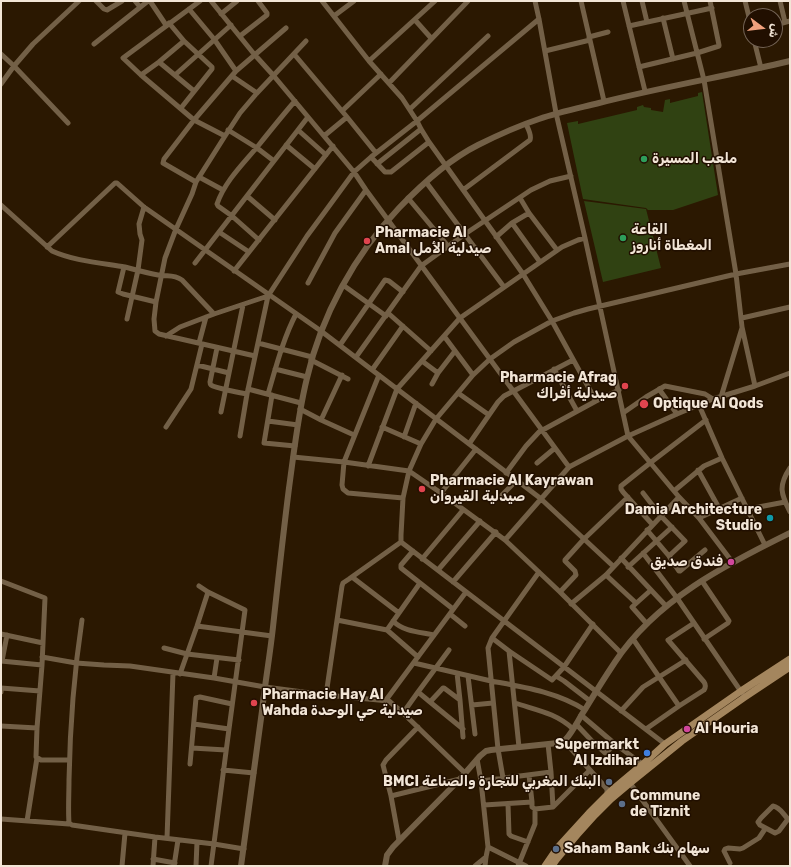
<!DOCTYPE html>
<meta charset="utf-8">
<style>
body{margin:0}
#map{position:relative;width:791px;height:867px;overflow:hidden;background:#2b1801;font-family:Rubik,"Noto Sans Arabic",sans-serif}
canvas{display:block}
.frame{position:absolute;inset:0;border:2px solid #f2e5d6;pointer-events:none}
.north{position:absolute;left:743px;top:8px;width:40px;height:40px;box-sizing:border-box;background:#210f00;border:1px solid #756556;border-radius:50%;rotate:105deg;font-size:11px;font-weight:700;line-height:16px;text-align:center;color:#f2e5d6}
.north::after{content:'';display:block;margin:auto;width:14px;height:18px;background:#f1a17d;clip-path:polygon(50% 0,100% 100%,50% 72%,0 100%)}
</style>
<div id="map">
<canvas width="791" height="867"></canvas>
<div class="frame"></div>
<div class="north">ش</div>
</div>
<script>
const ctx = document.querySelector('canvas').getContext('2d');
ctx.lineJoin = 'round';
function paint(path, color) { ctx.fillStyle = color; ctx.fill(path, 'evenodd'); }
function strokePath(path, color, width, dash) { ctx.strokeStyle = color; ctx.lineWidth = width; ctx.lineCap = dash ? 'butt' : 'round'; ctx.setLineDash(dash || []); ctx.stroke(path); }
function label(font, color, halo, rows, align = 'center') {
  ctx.font = font + ' Rubik,"Noto Sans Arabic",sans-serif'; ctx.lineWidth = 3; ctx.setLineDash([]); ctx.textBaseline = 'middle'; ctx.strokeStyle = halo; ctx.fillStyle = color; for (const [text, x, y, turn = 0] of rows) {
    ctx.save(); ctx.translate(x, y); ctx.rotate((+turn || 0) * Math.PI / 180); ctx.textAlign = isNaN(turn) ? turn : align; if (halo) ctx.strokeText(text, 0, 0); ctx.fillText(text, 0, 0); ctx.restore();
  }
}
paint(new Path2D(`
 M702 92 718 195 673 210H648L646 208 583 199 567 123 578 121V124L637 110V107L643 105 644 107 651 108V110L663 112 665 100 670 99V103L698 96V93Z
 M584 201 646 209 661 268 603 282Z`), '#304212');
strokePath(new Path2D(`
 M96 1 104 9 107 10 122 1
 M135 1 140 7
 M150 1 166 25
 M200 1 123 58 141 75 194 120 225 136
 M211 1 254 54 273 75 354 172 366 190 569 467
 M322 1 369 61 402 98 417 121 421 129 429 142 523 274 552 321 596 401
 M535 1 539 19 556 113 585 238 628 436 679 497 699 518 733 563
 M581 1 604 101
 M623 1 645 91
 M642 1 647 22
 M684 1 704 80 736 274 742 327 755 386
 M745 1 751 25
 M780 1 785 22
 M189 9 214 39 236 71
 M221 14 237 1
 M334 16 354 1
 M663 18 673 59
 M415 20 431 38
 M169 23 184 41
 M775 25 790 21
 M629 26 712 8
 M240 36 267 15V13L258 1
 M589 37 608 32
 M754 40 761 68
 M94 44 148 1
 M545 51 590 40
 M1 54 14 66 68 123
 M294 54 347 117 376 153
 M369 61 435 1
 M159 62 194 91
 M639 67 697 53 719 46V45L710 1
 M141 75 159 62 184 41 212 67V69L181 108
 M175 75 231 25
 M232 76 257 93
 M389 83 468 1
 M1 84 14 66 33 44 79 1
 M410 109 488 36
 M342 111 381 74
 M228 130 257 148 274 161
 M298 130 326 155
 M324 136 347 117
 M286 145 315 169
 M371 157 385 172H391L429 142
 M377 164 421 129
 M199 177 223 190
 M196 182 163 163 164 159 194 120 236 71 286 28
 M426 182 504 287
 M463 190 530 140C532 135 528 129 526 124
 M247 196 275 220
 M408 198 448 246
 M520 198 529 213 557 250
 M1 205 52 251C74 261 101 263 125 267 136 270 147 273 158 275 168 277 173 274 182 280L214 314
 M512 223 540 262
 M219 232 249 252
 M496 237 512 223 529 213
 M259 240 232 216 218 206 217 204C225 181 243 164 258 146 270 131 282 116 295 101
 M47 247 115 183H117L144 207 321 331 540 498 613 566
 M195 263 308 117
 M124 267 118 292 123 294 156 302
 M234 271 333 146
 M308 283 335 233 366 190
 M343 285 386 316
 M388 313 431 351
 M742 318 790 307
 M127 319 138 270 142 240 140 234 139 224 144 207
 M166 336 180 327 214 314 268 296
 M444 336 473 375
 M199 343 206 317
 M258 343 312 357
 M340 345 385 280 389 281 403 292
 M217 348 210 382C210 383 210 384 211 385 215 388 241 393 247 394
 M255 356 159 334 155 331 154 319 156 302 165 258 176 229 192 194 196 182 225 136 240 113 257 93 306 41
 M356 357 421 266 465 234 531 190 550 181 571 176
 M311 360 348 379
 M422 361 438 373
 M197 365 229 373
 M275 369 307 377
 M554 369 577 411
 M372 370 403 326
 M379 375 344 462 342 485 343 489 348 493 403 498
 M432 384 438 373 455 351
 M248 389 301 403
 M659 389 677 414
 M458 393 489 415
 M268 394C276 367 283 339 296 314
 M272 395 264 443 295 446
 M721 397 742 328
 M699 405 722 458 765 545
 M300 409 321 420 354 435
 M221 412 243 305
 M623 413 646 397 665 386 705 394 713 399
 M321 420 342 375
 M268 421 298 425
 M166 427 191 389 202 344
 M382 427 421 444
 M240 436 247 394 268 296 307 236 324 213 354 172 371 157 417 121 539 19
 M404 437 416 403
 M469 444 498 402 504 396 573 360
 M293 457 344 462 409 471 441 493 505 540 560 592 621 653
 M537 463 555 448
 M368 466 397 389 460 318 562 247 578 240 585 238
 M790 468C778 486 781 494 790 512
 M698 470 719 508
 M506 473 526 446 539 432 596 401 619 390
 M674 491 704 466 722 458
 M441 493 476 449
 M643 493 660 515 685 541 684 542 669 556
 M502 495 517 480
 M748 509 785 502
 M699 518 742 498
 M652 524 623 492 621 489V486L650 463 706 420
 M647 530 669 556 679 571H680L705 550
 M505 540 569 467 628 436 677 414 713 399 755 386 790 373
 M413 551 401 565V568L453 609
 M643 553 677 598 742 693
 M621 558 666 606
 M422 559 463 510
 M628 567 672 527
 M438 570 480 521
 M606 575 636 603
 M352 577 399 613
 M1 581 45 598 42 665 37 728 36 757 41 760H69
 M702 581 729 621 728 623 704 639
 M453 582 496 532
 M199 586 208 592 245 610 229 729 211 866
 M560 592 576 575 575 571 565 561V560L584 539 628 497
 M571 604 606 575 679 497
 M450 614 465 626
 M82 620C74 673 70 726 69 780 69 794 68 809 69 823L72 825 155 837 214 844 244 849
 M337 620 387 630 418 657
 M393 621C404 632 420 632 434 635
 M647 624 632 607 651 590
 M197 626 272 636
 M387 630 420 583
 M1 634 43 643
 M492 638 509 651 552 680 564 667 593 624
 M633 639 679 706
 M164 648 187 654 239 660
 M509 651 519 747
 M42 657 76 663 104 665 130 666 214 678 265 687 326 695 389 701 403 713 465 773
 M1 661 42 665
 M2 661 7 635
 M414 663C439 669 465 675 491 681 523 687 557 692 585 710
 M457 673 460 700
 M180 674 197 626 208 592
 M468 676 475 734
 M556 676 564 681 590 701
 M214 678 217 658
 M1 692V688L40 691
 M326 695 342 586 343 583 349 579 401 542
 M386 700 466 592
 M430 702 418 692 449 650
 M515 703C536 710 556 713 573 729
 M472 705 493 703
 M621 711 643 687 686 660
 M403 713 418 692
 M581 715 615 744 645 766
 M194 724 229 729
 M576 724 591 740 605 753 609 750 615 744
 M1 726 37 728
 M463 729 430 702 443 688H444L460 700 463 737
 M646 729 679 706 704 690C706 687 706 685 704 682L668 640 694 623
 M564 741 607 789V794L609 796
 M548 744 551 772 553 807
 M665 744 401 542V535L403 498 409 471 421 444 436 419 458 393 473 375 490 359 514 342 552 321 574 313 588 309 736 274 790 264
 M192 748 226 750
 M477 759 481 781 488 847 486 857 485 866
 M190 764 196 698 200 697 232 704
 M223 770 254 773
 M503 778 498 749 489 658 488 648 492 638 539 572
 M481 781 551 772
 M630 783 690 866
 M391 796 460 779
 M532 802V807L535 809 553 807 590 770
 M508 804 509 834 511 836 528 842
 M484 805 532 802 529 775
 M1 819 69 824
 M788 819C783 814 780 807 773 806L761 818 758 822 760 825 775 833 779 831 788 819 790 820
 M27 821 37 758
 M167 838 173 673
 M399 840 391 796 383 765 386 760 418 727
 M488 847 526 866
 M153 859 175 863
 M730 863 724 851 725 849 728 848 740 849 743 848 759 838 765 829
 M122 866 125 833
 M153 866 155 837
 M174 866 178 840
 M196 866 197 842
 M475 866 486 857
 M518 866 535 824V809`), '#736047', 5);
strokePath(new Path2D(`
 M241 866C248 814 255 762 262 711 265 683 270 655 273 627 278 581 283 535 289 488 294 452 298 414 307 378 321 316 355 254 399 208 422 184 448 160 478 145 498 135 518 126 539 119 559 112 579 108 599 103 662 87 727 76 790 61
 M385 866 387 855 393 847 460 779 480 756 486 751 491 750 558 743C561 742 564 742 566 739 574 730 579 718 586 708 595 693 605 677 615 662 656 600 725 565 790 533`), '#736047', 6);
strokePath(new Path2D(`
 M545 866 558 847 589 813 612 790 643 764 665 744 741 691 790 659
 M552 866 556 860 577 835 595 815 611 799 630 783 682 741 745 697 790 667`), '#a4865e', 7);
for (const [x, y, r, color] of [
 [644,159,4,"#2e9e5b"],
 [623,238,4,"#2e9e5b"],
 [367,241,4,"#e0444e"],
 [625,386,4,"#e0444e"],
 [644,404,5,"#e0444e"],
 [422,489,4,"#e0444e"],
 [770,518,4,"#0f9aa8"],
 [731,562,4,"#d1479c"],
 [254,703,4,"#e0444e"],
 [687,729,4,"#d1479c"],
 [647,753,4,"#3f7fe0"],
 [609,782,4,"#5c6f8a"],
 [622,804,4,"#5c6f8a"],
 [556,849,4,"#5c6f8a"]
]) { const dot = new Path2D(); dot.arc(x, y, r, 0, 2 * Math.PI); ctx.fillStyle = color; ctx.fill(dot); strokePath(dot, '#210f00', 1.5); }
label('bold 14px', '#f2e5d6', '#210f00', [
 ["ملعب المسيرة",652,159],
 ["القاعة",631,230],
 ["المغطاة أناروز",631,246],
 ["Pharmacie Al",375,233],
 ["Amal صيدلية الأمل",375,249],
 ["Pharmacie Afrag",617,378,"right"],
 ["صيدلية أفراك",617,394,"right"],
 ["Optique Al Qods",653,404],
 ["Pharmacie Al Kayrawan",430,481],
 ["صيدلية القيروان",430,497],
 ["Damia Architecture",762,510,"right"],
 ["Studio",762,526,"right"],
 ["فندق صديق",723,562,"right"],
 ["Pharmacie Hay Al",262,695],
 ["Wahda صيدلية حي الوحدة",262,711],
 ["Al Houria",695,729],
 ["Supermarkt",639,745,"right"],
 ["Al Izdihar",639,761,"right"],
 ["BMCI البنك المغربي للتجارة والصناعة",601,782,"right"],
 ["Commune",630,796],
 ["de Tiznit",630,812],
 ["Saham Bank سهام بنك",564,849]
], 'left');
</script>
